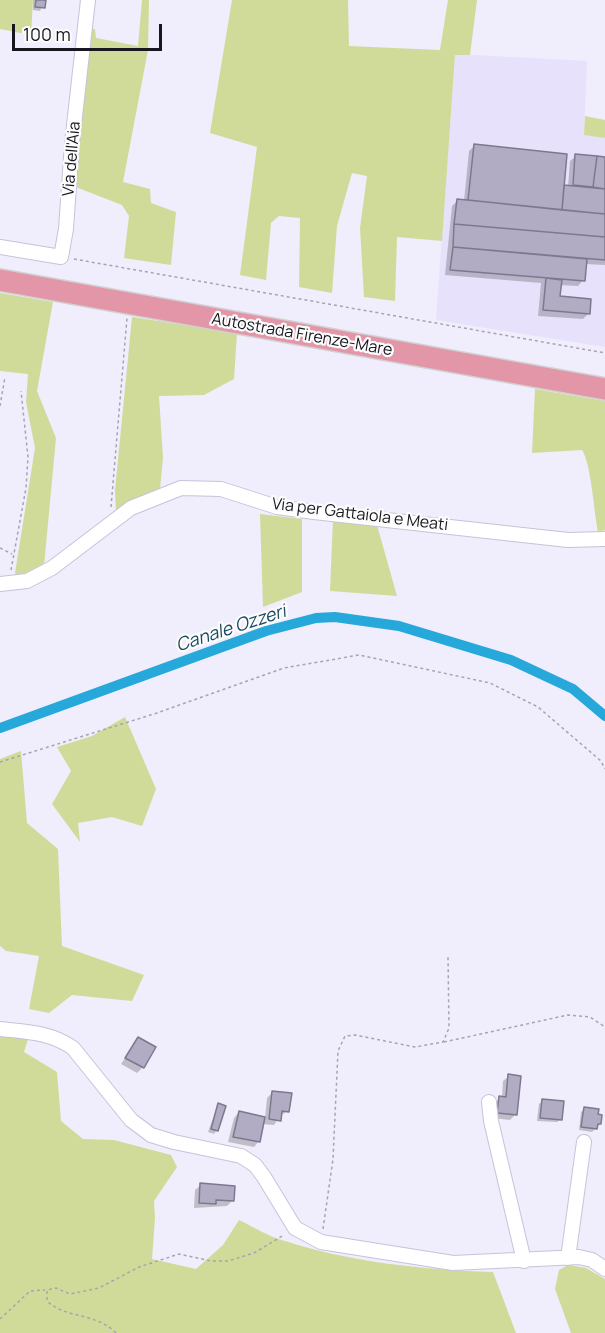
<!DOCTYPE html>
<style>
body{margin:0}
#map{position:relative;width:605px;height:1333px;overflow:hidden;background:#f0edfc;font-family:Manrope,sans-serif}
canvas{display:block}
.scale{position:absolute;left:12px;top:24px;width:150px;height:27px;box-sizing:border-box;border:3px solid #18161e;border-top:0;padding-left:8px;font-size:18px;line-height:21px;white-space:nowrap;color:#18161e;-webkit-text-stroke:4px #fcfcfc;paint-order:stroke}
</style>
<div id="map">
<canvas width="605" height="1333"></canvas>
<div class="scale">100 m</div>
</div>
<script>
const ctx = document.querySelector('canvas').getContext('2d');
ctx.lineJoin = 'round';
function paint(path, color) { ctx.fillStyle = color; ctx.fill(path, 'evenodd'); }
function strokePath(path, color, width, dash) { ctx.strokeStyle = color; ctx.lineWidth = width; ctx.lineCap = dash ? 'butt' : 'round'; ctx.setLineDash(dash || []); ctx.stroke(path); }
function label(font, color, halo, rows, align = 'center') {
  ctx.font = font + ' Manrope,sans-serif'; ctx.lineWidth = 4.5; ctx.setLineDash([]); ctx.textBaseline = 'middle'; ctx.strokeStyle = halo; ctx.fillStyle = color; for (const [text, x, y, turn = 0] of rows) {
    ctx.save(); ctx.translate(x, y); ctx.rotate((+turn || 0) * Math.PI / 180); ctx.textAlign = isNaN(turn) ? turn : align; if (halo) ctx.strokeText(text, 0, 0); ctx.fillText(text, 0, 0); ctx.restore();
  }
}
paint(new Path2D(`
 M455 54 587 61 584 134 605 138V347L436 320Z`), '#e7e1fb');
paint(new Path2D(`
 M0 0H33L31 35 0 29Z
 M142 0H149L148 50 123 182 150 189 151 203 176 212 171 265 124 258 129 216 122 205 73 186 89 29H95L96 38 138 46Z
 M232 0H348L349 46 440 50 448 0H477L470 55H455L442 241 397 237 395 301 364 297 360 228 367 176 352 173 337 226 332 293 299 287 300 218 279 216 271 223 266 280 240 275 257 147 210 133Z
 M585 116 605 120V138L584 135Z
 M0 293 53 302 37 391 56 438 44 566 17 576 15 573 35 448 26 402 28 374 0 371Z
 M132 317 237 333 234 379 204 395 159 396 163 458 160 489 116 513 115 490Z
 M535 389 605 401V530L598 532C594 512 591 463 582 450L532 453Z
 M260 514 302 519V592L263 607Z
 M333 519 377 525 397 596 330 591Z
 M125 717 156 789 142 826 112 817 78 823 80 842 52 804 71 771 57 747 92 736Z
 M21 751 27 823 58 849 62 946 144 975 132 1001 72 995 49 1013 29 1009 39 956 6 951 0 946V759Z
 M0 1034 29 1036 24 1052 57 1072 61 1121 83 1139 114 1140 171 1155 177 1167 154 1201 155 1218 152 1259 196 1269 223 1245 239 1220C254 1227 269 1237 285 1241 349 1262 426 1270 493 1272L516 1333H0Z
 M568 1265 586 1268 605 1279V1333H571L555 1289 559 1270Z`), '#d1db99');
paint(new Path2D(`
 M33 0H44L40 11 33 10Z
 M475 145 562 186 568 187 570 161 576 156 605 159V265L585 264 583 280 578 286 560 285 559 297 588 314 583 319 538 316 541 283 445 275 452 206 457 201H464L469 151Z
 M138 1039 143 1067 137 1073 121 1064Z
 M509 1076 515 1115 510 1120 492 1118 494 1103 502 1098 503 1081Z
 M273 1092 288 1111 280 1116 274 1125 262 1124 259 1141 254 1147 228 1142 234 1118 239 1112 265 1118 267 1098Z
 M542 1101 561 1119 557 1122 537 1121 539 1104Z
 M218 1105 217 1130 214 1134 208 1132Z
 M585 1109 600 1124 592 1132 579 1130 581 1112Z
 M201 1185 233 1200 227 1206 194 1208 195 1190Z`), '#0003');
strokePath(new Path2D(`
 M0 728 266 631 316 618 335 617 399 626 511 660 573 689 605 716`), '#26a8da', 10);
const building = new Path2D(`
 M36 0H46L45 8 35 7Z
 M474 144 567 154 562 210 468 200Z
 M575 154 597 156 593 187 573 185Z
 M597 156 605 157V189L593 187Z
 M564 185 605 189V214L562 210Z
 M457 199 605 214V237L454 224Z
 M454 224 605 237V260L453 247Z
 M453 247 587 259 585 281 450 270Z
 M546 278 562 280 560 296 591 299 590 314 543 310Z
 M138 1037 156 1047 144 1068 125 1058Z
 M508 1074 521 1076 517 1115 497 1113 499 1096 506 1097Z
 M272 1091 292 1093 289 1112 282 1111 281 1121 269 1119Z
 M542 1099 564 1101 562 1120 540 1118Z
 M218 1103 226 1106 218 1131 211 1129Z
 M584 1107 599 1109 598 1114 602 1115 601 1124H598L597 1129 581 1127Z
 M239 1111 265 1117 260 1142 233 1137Z
 M200 1183 235 1186 234 1201 216 1200V1204L199 1203Z`);
paint(building, '#b1acc4');
strokePath(building, '#7d788e', 1.5);
const minor = new Path2D(`
 M0 247 61 257 66 229 72 143 88 0
 M0 584 27 581 52 568 131 508 181 488 221 489 277 507 314 512 568 540 605 539
 M0 1029C27 1032 50 1032 73 1048L131 1120 151 1135 174 1142 241 1156 255 1165 264 1177 295 1228 321 1242 453 1263 579 1257 592 1260 605 1269
 M489 1102 491 1121 524 1261
 M568 1258 584 1142`);
const highway = new Path2D(`
 M0 280 605 389`);
strokePath(minor, '#c7c2da', 16);
strokePath(highway, '#d1d0d2', 24);
strokePath(new Path2D(`
 M74 259 605 353
 M0 406 5 377
 M111 507 127 318
 M0 548 12 554
 M11 570 26 488 28 457 21 391
 M0 762 157 713 284 668 359 655 490 683 538 707 601 761 605 769
 M444 1042 568 1015 590 1017 605 1027
 M323 1229 333 1159 338 1051 345 1036 355 1035 415 1047 443 1042 449 1028 448 956
 M0 1319 30 1291 45 1290
 M116 1333C95 1312 66 1319 47 1301V1290L56 1288 70 1294 99 1288 139 1267 179 1254 211 1261H228L254 1253 284 1235`), '#a7a4b1', 1.5, [3, 3]);
strokePath(minor, '#fff', 14);
strokePath(highway, '#e296a7', 21);
label('16px', '#18161e', '#fcfcfc', [
 ["Via dell'Aia",72,159,-85],
 ["Autostrada Firenze-Mare",302,335,10],
 ["Via per Gattaiola e Meati",360,515,7]
]);
label('italic 18px', '#194a60', '#fcfcfc', [
 ["Canale Ozzeri",231,629,-18]
]);
</script>
